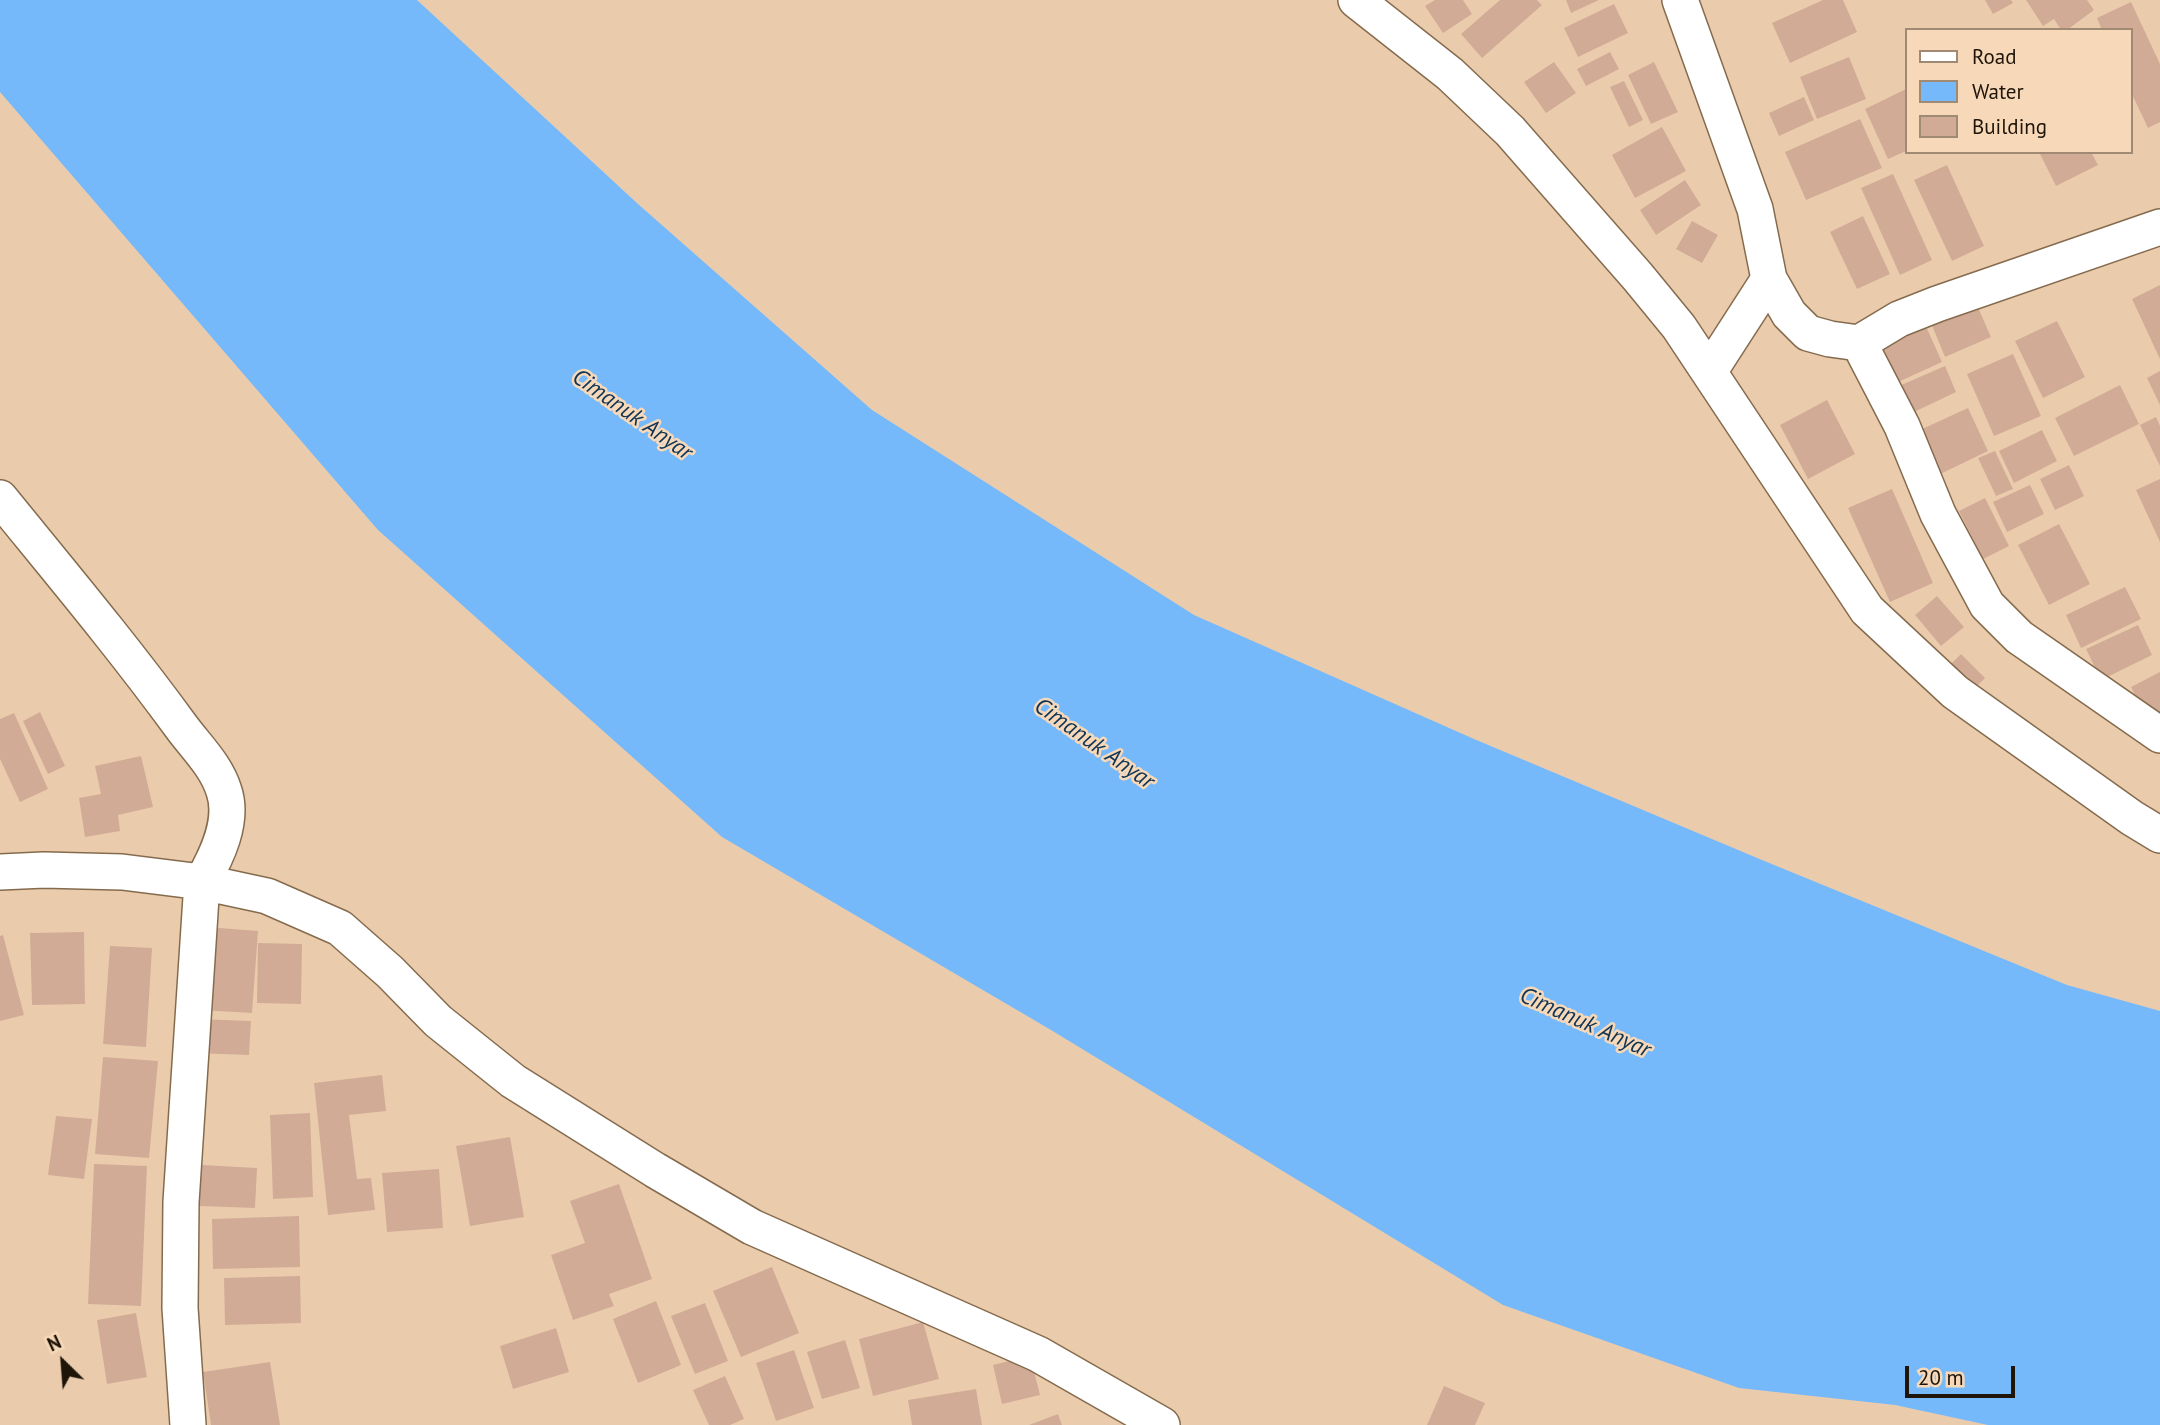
<!DOCTYPE html>
<style>
body{margin:0}
#map{position:relative;width:2160px;height:1425px;overflow:hidden;background:#eaccad;font-family:"PT Sans",sans-serif}
canvas{display:block}
.legend{position:absolute;left:1905px;top:28px;width:228px;height:126px;box-sizing:border-box;background:#f7d9ba;border:2px solid #a08a73;margin:0;padding:9px 12px;list-style:none;font-size:21px;color:#1e1408}
.legend li{display:flex;align-items:center;gap:14px;height:35px}
.legend b{width:35px;border:2px solid #a08a73}
.north{position:absolute;left:28px;top:1327px;width:70px;height:70px;-webkit-text-stroke:5px #f7d9ba;paint-order:stroke;rotate:335deg;font-size:19px;font-weight:700;line-height:28px;text-align:center;color:#1e1408}
.north::after{content:'';display:block;margin:auto;width:24px;height:32px;background:#1e1408;clip-path:polygon(50% 0,100% 100%,50% 72%,0 100%)}
.scale{position:absolute;left:1905px;top:1366px;width:110px;height:32px;box-sizing:border-box;border:4px solid #1e1408;border-top:0;padding-left:9px;font-size:21px;line-height:24px;white-space:nowrap;color:#1e1408;-webkit-text-stroke:5px #f7d9ba;paint-order:stroke}
</style>
<div id="map">
<canvas width="2160" height="1425"></canvas>
<ul class="legend">
<li><b style="height:9px;background:#fff"></b>Road</li>
<li><b style="height:19px;background:#76b9fa"></b>Water</li>
<li><b style="height:19px;background:#d2ab97"></b>Building</li>
</ul>
<div class="north">N</div>
<div class="scale">20 m</div>
</div>
<script>
const ctx = document.querySelector('canvas').getContext('2d');
ctx.lineJoin = 'round';
function paint(path, color) { ctx.fillStyle = color; ctx.fill(path, 'evenodd'); }
function strokePath(path, color, width, dash) { ctx.strokeStyle = color; ctx.lineWidth = width; ctx.lineCap = dash ? 'butt' : 'round'; ctx.setLineDash(dash || []); ctx.stroke(path); }
function label(font, color, halo, rows, align = 'center') {
  ctx.font = font + ' "PT Sans",sans-serif'; ctx.lineWidth = 5; ctx.setLineDash([]); ctx.textBaseline = 'middle'; ctx.strokeStyle = halo; ctx.fillStyle = color; for (const [text, x, y, turn = 0] of rows) {
    ctx.save(); ctx.translate(x, y); ctx.rotate((+turn || 0) * Math.PI / 180); ctx.textAlign = isNaN(turn) ? turn : align; if (halo) ctx.strokeText(text, 0, 0); ctx.fillText(text, 0, 0); ctx.restore();
  }
}
paint(new Path2D(`
 M0 0H417L638 204 872 410 1194 615 1474 739 1762 860 2067 985 2160 1011V1425H1988L1895 1405 1739 1388 1503 1305 1051 1030 722 837 378 530 0 92Z`), '#76b9fa');
paint(new Path2D(`
 M1435 0H1463L1472 14 1443 33 1425 6Z
 M1500 0H1537L1542 5 1482 58 1461 34Z
 M1566 0H1599L1571 13Z
 M1823 0H1843L1857 32 1790 63 1772 23Z
 M1985 0H2011L2013 3 1993 14Z
 M2026 0H2087L2094 10 2067 30H2061L2054 19 2043 26Z
 M2131 2 2160 64V122L2148 128 2130 90V30H2102L2097 18Z
 M1614 4 1628 33 1578 57 1564 28Z
 M1610 52 1619 69 1586 86 1577 69Z
 M1849 57 1866 99 1817 119 1800 77Z
 M1554 62 1576 93 1546 113 1524 82Z
 M1654 62 1678 112 1651 124 1628 75Z
 M1624 81 1643 120 1629 127 1610 87Z
 M1906 89V151L1888 159 1865 109Z
 M1804 97 1814 120 1779 136 1769 113Z
 M1860 119 1882 168 1806 200 1785 152Z
 M1662 127 1686 171 1635 198 1612 155Z
 M2039 152H2091L2098 165 2056 186Z
 M1947 165 1984 246 1952 261 1914 180Z
 M1893 174 1932 260 1900 275 1861 188Z
 M1685 180 1701 205 1656 235 1640 210Z
 M1863 216 1890 274 1857 289 1830 232Z
 M1692 221 1718 235 1702 263 1676 249Z
 M2160 285V359L2132 299Z
 M1976 303 1991 337 1945 357 1931 323Z
 M2057 321 2085 377 2043 398 2015 341Z
 M1924 322 1942 362 1896 383 1878 342Z
 M2013 354 2041 416 1994 436 1967 374Z
 M1945 366 1956 392 1912 413 1899 386Z
 M2160 371V405L2147 378Z
 M2120 385 2139 424 2074 456 2055 418Z
 M1827 400 1855 454 1808 479 1780 425Z
 M1968 408 1988 451 1930 479 1909 435Z
 M2156 417 2160 426V466L2140 425Z
 M2042 430 2057 461 2014 483 1999 451Z
 M1995 451 2013 489 1996 496 1978 458Z
 M2069 465 2084 496 2055 510 2040 479Z
 M2160 479V542L2136 490Z
 M2030 485 2044 514 2007 532 1993 502Z
 M1892 489 1933 583 1890 602 1848 508Z
 M1985 498 2009 546 1983 559 1959 511Z
 M2059 524 2090 584 2049 605 2018 545Z
 M2125 587 2141 619 2081 648 2066 615Z
 M1937 596 1964 627 1941 646 1915 615Z
 M2138 625 2152 655 2101 680 2086 649Z
 M1961 654 1985 678 1968 695 1944 671Z
 M2160 672V724L2151 729 2131 687Z
 M40 712 65 766 48 774 23 721Z
 M14 713 48 789 20 802 0 759V719Z
 M141 756 153 807 118 815 120 831 85 837 79 798 101 794 95 766Z
 M207 927 258 931 252 1013 200 1010Z
 M84 932 85 1004 32 1005 30 933Z
 M3 935 24 1015 0 1021V936Z
 M258 943 302 944 301 1004 257 1003Z
 M110 946 152 948 146 1047 103 1044Z
 M197 1019 251 1021 249 1055 195 1053Z
 M103 1057 158 1061 149 1158 95 1154Z
 M382 1075 386 1111 349 1115 357 1179 371 1178 375 1210 328 1215 314 1083Z
 M310 1113 313 1197 273 1199 270 1115Z
 M56 1116 92 1119 84 1179 48 1175Z
 M510 1137 524 1217 470 1226 456 1146Z
 M94 1164 147 1166 141 1306 88 1304Z
 M202 1165 257 1168 255 1208 199 1206Z
 M439 1169 443 1228 387 1232 382 1173Z
 M619 1184 652 1279 609 1294 614 1306 573 1320 551 1255 585 1243 570 1201Z
 M299 1216 300 1267 213 1269 212 1219Z
 M772 1267 799 1333 741 1357 713 1291Z
 M300 1276 301 1323 225 1325 224 1278Z
 M656 1301 681 1365 638 1383 613 1319Z
 M705 1303 728 1361 695 1374 671 1316Z
 M136 1313 147 1377 107 1384 97 1320Z
 M923 1322 939 1379 873 1396 859 1339Z
 M556 1328 569 1372 513 1389 500 1346Z
 M845 1340 860 1388 822 1399 807 1352Z
 M794 1350 814 1408 776 1421 756 1363Z
 M1030 1356 1040 1395 1002 1404 993 1365Z
 M270 1362 280 1425H211L203 1372Z
 M725 1376 744 1419 730 1425H709L693 1390Z
 M1444 1386 1485 1403 1475 1425H1427Z
 M976 1389 982 1425H912L908 1400Z
 M1058 1414 1062 1425H1029Z`), '#d2ab97');
const minor = new Path2D(`
 M1356 0 1450 74 1510 131 1638 277 1679 327 1867 610 1955 692 2132 818 2160 835
 M1680 0 1755 209 1769 279 1789 314 1808 333 1830 339 1859 343 1902 426 1938 514 1987 605 2019 637 2160 735
 M1859 343 1899 319 1937 304 2160 227
 M1709 372 1769 279
 M0 498C61 573 123 647 180 725 195 746 216 765 224 791 234 821 217 856 202 882L181 1202 180 1308 188 1425
 M0 872 44 870 122 872 202 882 267 896 340 928 390 972 438 1021 513 1081 655 1170 752 1227 1038 1354 1162 1425`);
strokePath(minor, '#856b4e', 38);
strokePath(minor, '#fff', 35);
label('italic 23px', '#103454', '#f7d9ba', [
 ["Cimanuk Anyar",632,415,35],
 ["Cimanuk Anyar",1094,744,35],
 ["Cimanuk Anyar",1585,1023,24]
]);
</script>
